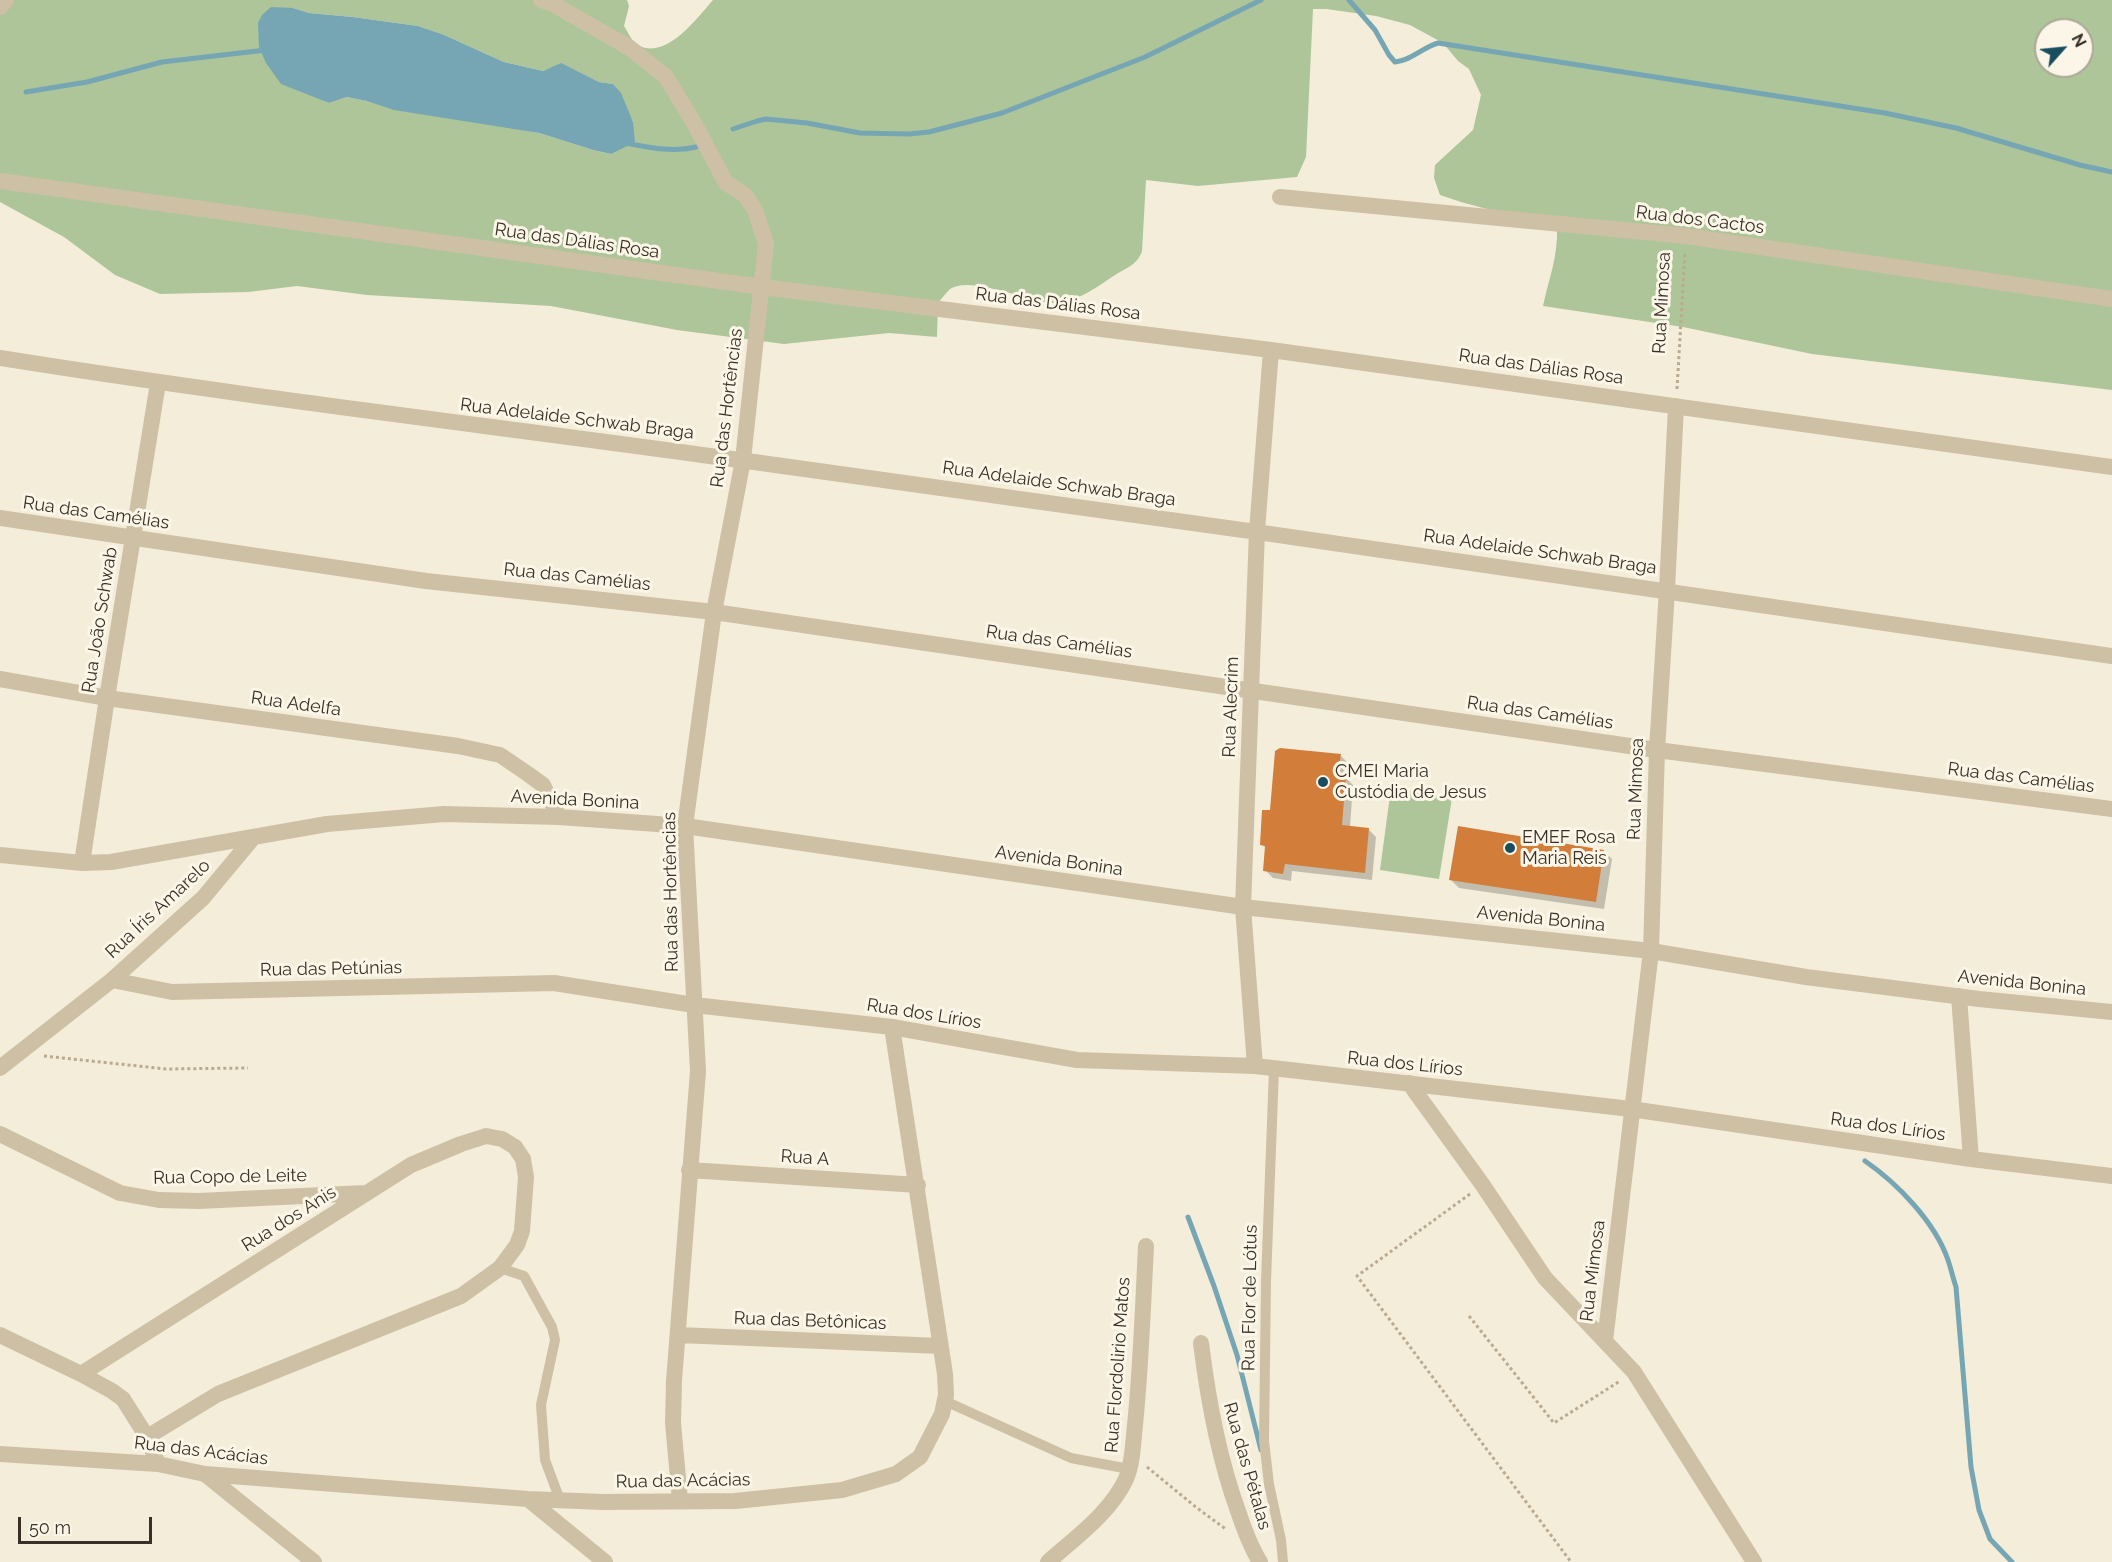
<!DOCTYPE html>
<meta charset="utf-8">
<style>
body{margin:0}
#map{position:relative;width:2112px;height:1562px;overflow:hidden;background:#f4edda;font-family:Raleway,sans-serif}
canvas{display:block}
.north{position:absolute;left:2034px;top:18px;width:60px;height:60px;box-sizing:border-box;background:#fbf6e7;border:2px solid #ada79a;border-radius:50%;rotate:63deg;font-size:16px;font-weight:700;line-height:24px;text-align:center;color:#393027}
.north::after{content:'';display:block;margin:auto;width:21px;height:27px;background:#184c5f;clip-path:polygon(50% 0,100% 100%,50% 72%,0 100%)}
.scale{position:absolute;left:18px;top:1517px;width:134px;height:27px;box-sizing:border-box;border:3px solid #393027;border-top:0;padding-left:8px;font-size:18px;line-height:21px;white-space:nowrap;color:#393027;-webkit-text-stroke:4px #fbf6e7;paint-order:stroke}
</style>
<div id="map">
<canvas width="2112" height="1562"></canvas>
<div class="north">N</div>
<div class="scale">50 m</div>
</div>
<script>
const ctx = document.querySelector('canvas').getContext('2d');
ctx.lineJoin = 'round';
function paint(path, color) { ctx.fillStyle = color; ctx.fill(path, 'evenodd'); }
function strokePath(path, color, width, dash) { ctx.strokeStyle = color; ctx.lineWidth = width; ctx.lineCap = dash ? 'butt' : 'round'; ctx.setLineDash(dash || []); ctx.stroke(path); }
function label(font, color, halo, rows, align = 'center') {
  ctx.font = font + ' Raleway,sans-serif'; ctx.lineWidth = 6; ctx.setLineDash([]); ctx.textBaseline = 'middle'; ctx.strokeStyle = halo; ctx.fillStyle = color; for (const [text, x, y, turn = 0] of rows) {
    ctx.save(); ctx.translate(x, y); ctx.rotate((+turn || 0) * Math.PI / 180); ctx.textAlign = isNaN(turn) ? turn : align; if (halo) ctx.strokeText(text, 0, 0); ctx.fillText(text, 0, 0); ctx.restore();
  }
}
paint(new Path2D(`
 M0 0H627L629 6 624 26C628 32 632 42 638 45 666 61 697 18 713 0H2112V390L1812 354 1683 327 1543 306C1549 278 1558 257 1557 228L1461 202 1440 195 1434 178 1435 165 1473 130 1481 95 1469 69 1458 61 1443 43 1410 25 1376 16 1326 9H1313L1306 157 1297 177 1198 186 1146 180 1142 251C1137 266 1125 268 1112 277 1096 288 1074 303 1054 303 1030 303 971 275 950 289 946 293 942 298 938 303L937 337 889 333 784 344 677 330 551 306 367 295 297 286 248 292 160 294 115 275 64 237 0 202ZM293 8 309 13 353 17 418 26 442 34 504 62 543 71 561 64 599 82 613 84 633 122 611 154 593 150 539 133 347 97 329 103 307 93ZM2046 30H2082V66H2046Z
 M1391 788 1452 798 1439 879 1380 870Z`), '#adc599');
paint(new Path2D(`
 M271 7 293 8 309 13 353 17 418 26 442 34 504 62 543 71 561 63 599 82 613 84 621 93 633 122 635 142 611 154 593 150 539 133 394 110 367 101 347 97 329 103 281 84 266 63 259 47 258 23 262 15Z`), '#76a6b4');
paint(new Path2D(`
 M1341 756 1349 764 1346 778 1353 785 1350 827 1368 829 1376 837 1372 880 1292 871 1291 881 1273 878 1265 870 1266 848 1262 844Z
 M1604 851 1612 859 1604 909 1459 888 1451 880Z`), '#0003');
strokePath(new Path2D(`
 M1349 0 1375 30 1389 55 1395 62C1411 61 1423 47 1438 43L1885 113 1956 128 2080 165 2112 172
 M26 92 87 82 162 62 266 50
 M733 129 757 121 766 119 807 123 860 133 909 134 929 132 1002 113 1145 57 1261 0
 M626 143C651 148 674 153 700 146
 M1865 1161C1897 1183 1935 1222 1948 1260 1951 1269 1953 1278 1956 1287L1971 1467 1979 1510 1990 1539 2012 1562
 M1188 1217 1214 1286 1237 1355 1261 1450`), '#76a6b4', 5);
paint(new Path2D(`
 M1280 748 1341 754 1338 774 1346 776 1342 825 1369 828 1365 873 1285 864 1283 874 1263 871 1265 846 1260 845 1262 810H1270L1275 751Z
 M1458 826 1604 850 1596 902 1449 880Z`), '#d27d3a');
strokePath(new Path2D(`
 M1677 389 1685 252
 M44 1056 166 1069 248 1068
 M1470 1194 1357 1276 1571 1562
 M1469 1316 1554 1423 1620 1381
 M1147 1467 1197 1508 1227 1530`), '#baaa8f', 3, [3, 3]);
strokePath(new Path2D(`
 M1274 1069 1266 1281 1264 1441 1269 1484 1281 1540 1283 1562
 M500 1268 524 1276 552 1327 555 1340 541 1405 545 1460 560 1500
 M945 1401 1071 1458 1129 1469`), '#cec0a5', 10);
strokePath(new Path2D(`
 M541 0 553 4 630 48 666 77 694 123 726 183 745 195 755 210 766 244 743 460 714 612 685 826 698 1071 674 1381 673 1423 680 1500
 M0 7 6 0
 M0 181 762 287 1271 350 2112 467
 M1280 197 1686 236 2112 299
 M0 358C251 398 503 427 754 462 1207 524 1660 589 2112 656
 M0 518 426 581 714 612 1657 750 2112 809
 M0 679 107 698 458 746 500 755 528 774 543 785 559 817
 M0 855 82 863 111 862 327 824 444 814 559 817 685 826 1243 907 1651 951 1806 977 1979 999 2112 1012
 M82 863 107 698 158 383
 M112 980 172 992 554 983 694 1005 892 1027 1077 1060 1255 1066 1631 1109 1971 1159 2112 1176
 M1959 996 1971 1159
 M1255 1066 1243 907 1257 531 1271 350
 M0 1068 112 980 203 898 253 838
 M1409 1083 1482 1184 1545 1278 1634 1372 1754 1562
 M0 1134 120 1193 159 1200 199 1201 365 1193
 M689 1170 918 1185
 M0 1335 81 1374 112 1391 123 1399 147 1437 158 1464
 M679 1335 940 1346
 M1605 1341 1651 951 1657 750 1667 590 1676 406
 M1201 1343C1208 1400 1218 1456 1238 1511 1244 1529 1250 1546 1260 1562
 M81 1374 411 1165 461 1144 486 1136 502 1139 515 1147 523 1159 526 1177 522 1231 517 1245 500 1268 461 1296 218 1394 147 1437
 M0 1454 158 1464 205 1474 528 1499 603 1502 735 1501 842 1490 896 1474 920 1457 942 1414 946 1395 945 1374 892 1027
 M205 1474 314 1562
 M528 1499 605 1562
 M1048 1562C1076 1537 1110 1513 1126 1479 1133 1463 1133 1442 1135 1425 1141 1366 1143 1306 1146 1246`), '#cec0a5', 16);
for (const [x, y, r, color] of [
 [1323,782,6,"#184c5f"],
 [1510,848,6,"#184c5f"]
]) { const dot = new Path2D(); dot.arc(x, y, r, 0, 2 * Math.PI); ctx.fillStyle = color; ctx.fill(dot); strokePath(dot, '#fbf6e7', 2); }
label('18px', '#393027', '#fbf6e7', [
 ["Rua dos Cactos",1700,220,7],
 ["Rua das Dálias Rosa",577,241,8],
 ["Rua Mimosa",1662,303,-87],
 ["Rua das Dálias Rosa",1058,304,7],
 ["Rua das Dálias Rosa",1541,367,8],
 ["Rua das Hortências",727,408,-83],
 ["Rua Adelaide Schwab Braga",577,419,7],
 ["Rua Adelaide Schwab Braga",1059,484,8],
 ["Rua das Camélias",96,513,8],
 ["Rua Adelaide Schwab Braga",1540,552,8],
 ["Rua das Camélias",577,577,6],
 ["Rua João Schwab",100,620,-81],
 ["Rua das Camélias",1059,642,8],
 ["Rua Adelfa",296,704,8],
 ["Rua Alecrim",1231,707,-88],
 ["Rua das Camélias",1540,713,8],
 ["Rua das Camélias",2021,778,7],
 ["Rua Mimosa",1636,789,-88],
 ["Avenida Bonina",575,800,3],
 ["Avenida Bonina",1059,861,8],
 ["Rua das Hortências",671,892,-91],
 ["Rua Íris Amarelo",158,909,-43],
 ["Avenida Bonina",1541,919,6],
 ["Rua das Petúnias",331,969,-1],
 ["Avenida Bonina",2022,983,6],
 ["Rua dos Lírios",924,1014,9],
 ["Rua dos Lírios",1405,1064,6],
 ["Rua dos Lírios",1888,1127,8],
 ["Rua A",805,1158,4],
 ["Rua Copo de Leite",230,1177,-1],
 ["Rua dos Anis",289,1219,-32],
 ["Rua Mimosa",1593,1271,-83],
 ["Rua Flor de Lótus",1250,1298,-89],
 ["Rua das Betônicas",810,1321,2],
 ["Rua Flordolirio Matos",1118,1365,-86],
 ["Rua das Acácias",201,1451,7],
 ["Rua das Pétalas",1247,1466,74],
 ["Rua das Acácias",683,1481,-1]
]);
label('18px', '#393027', '#fbf6e7', [
 ["CMEI Maria",1335,772],
 ["Custódia de Jesus",1335,793],
 ["EMEF Rosa",1522,838],
 ["Maria Reis",1522,859]
], 'left');
</script>
